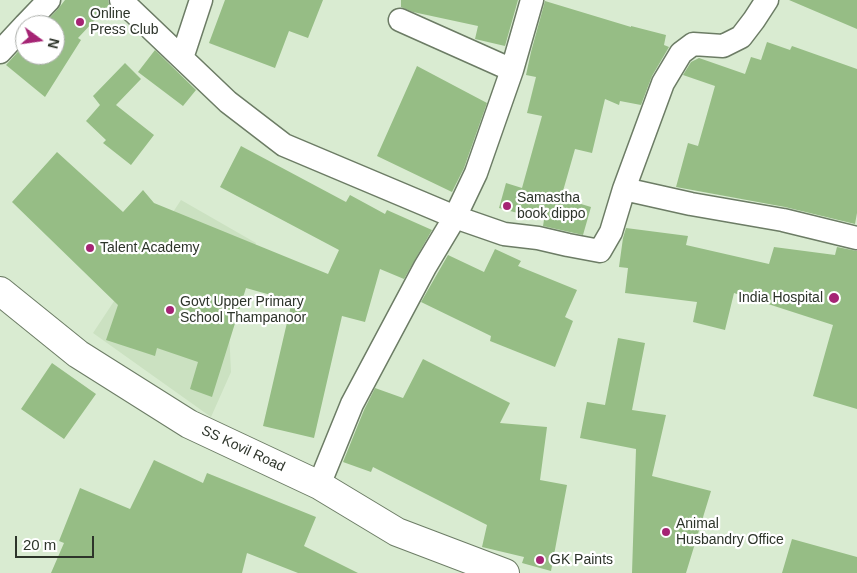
<!DOCTYPE html>
<style>
body{margin:0}
#map{position:relative;width:857px;height:573px;overflow:hidden;background:#d9ebd1;font-family:Arial,sans-serif}
canvas{display:block}
.north{position:absolute;left:15px;top:15px;width:50px;height:50px;box-sizing:border-box;background:#fff;border:1px solid #abaeaa;border-radius:50%;rotate:104deg;font-size:14px;font-weight:700;line-height:20px;text-align:center;color:#2d342a}
.north::after{content:'';display:block;margin:auto;width:18px;height:22px;background:#a52474;clip-path:polygon(50% 0,100% 100%,50% 72%,0 100%)}
.scale{position:absolute;left:15px;top:536px;width:79px;height:22px;box-sizing:border-box;border:2px solid #2d342a;border-top:0;padding-left:6px;font-size:15px;line-height:18px;white-space:nowrap;color:#2d342a;-webkit-text-stroke:4px #fff;paint-order:stroke}
</style>
<div id="map">
<canvas width="857" height="573"></canvas>
<div class="north">N</div>
<div class="scale">20 m</div>
</div>
<script>
const ctx = document.querySelector('canvas').getContext('2d');
ctx.lineJoin = 'round';
function paint(path, color) { ctx.fillStyle = color; ctx.fill(path, 'evenodd'); }
function strokePath(path, color, width, dash) { ctx.strokeStyle = color; ctx.lineWidth = width; ctx.lineCap = dash ? 'butt' : 'round'; ctx.setLineDash(dash || []); ctx.stroke(path); }
function label(font, color, halo, rows, align = 'center') {
  ctx.font = font + ' Arial,sans-serif'; ctx.lineWidth = 4.5; ctx.setLineDash([]); ctx.textBaseline = 'middle'; ctx.strokeStyle = halo; ctx.fillStyle = color; for (const [text, x, y, turn = 0] of rows) {
    ctx.save(); ctx.translate(x, y); ctx.rotate((+turn || 0) * Math.PI / 180); ctx.textAlign = isNaN(turn) ? turn : align; if (halo) ctx.strokeText(text, 0, 0); ctx.fillText(text, 0, 0); ctx.restore();
  }
}
paint(new Path2D(`
 M181 200 256 243 237 288 229 331 231 372 211 417 93 333Z`), '#cbe1c1');
paint(new Path2D(`
 M65 0H108L109 5 78 38 81 40 45 97 6 65 25 44V55H55V25H43L58 9Z
 M225 0H323L308 38 289 31 275 68 209 43Z
 M401 0H518L505 46 475 39 478 26 413 12 401 7Z
 M789 0H857V29Z
 M545 1 631 27V26L666 35 664 45 669 47 652 76 641 105 620 101 619 105 605 99 592 153 575 149 561 198 591 207 583 235 543 226 544 220 499 208 506 183 522 188 542 116 527 113 536 77 526 75 531 52Z
 M767 42 790 50 792 46 857 69V213L855 224 785 207 676 187 688 143 698 146 715 86 683 75 691 62 699 58 745 74 751 57 761 60Z
 M155 50 196 90 183 106 138 72Z
 M125 63 141 79 116 105 154 135 131 165 103 143 106 140 86 121 100 105 93 96Z
 M417 66 487 103 464 168 452 192 377 156Z
 M241 146 346 202 350 195 385 214 387 210 432 230 404 279 380 269 365 322 342 316 314 438 263 426 292 301 246 288 212 397 190 389 198 362 157 348 155 356 106 340 118 305 12 202 57 152 123 212 143 190 154 203 328 274 339 250 220 187Z
 M626 228 688 236 686 245 769 264 774 247 835 255 837 247 857 251V409L813 396 833 325 734 293 725 330 693 322 697 302 625 293 628 268 619 267 623 238Z
 M495 249 521 261 518 266 577 290 565 317 573 321 555 367 490 341 491 336 421 302 448 255 484 272Z
 M618 338 645 343 632 410 666 415 652 476 711 491 686 573H632L636 449 580 438 587 402 605 405Z
 M423 359 510 403 500 423 547 427 540 480 567 485 551 571 522 563 524 557 482 547 487 525 373 467 371 472 343 462 364 410 375 388 403 398Z
 M52 363 96 394 64 439 21 409Z
 M154 460 203 483 207 473 316 517 304 546 358 573H298L247 553 242 573H51L64 543 59 541 80 488 130 509Z
 M792 539 857 557V573H782Z`), '#96bd85');
const street = new Path2D(`
 M121 0 228 102 284 145 455 217 504 234 538 238 568 245 600 251 611 232 624 189 663 83 681 53 693 44 723 46 741 37 754 20 767 0
 M400 20 512 70
 M25 25 49 0
 M0 52 25 25
 M182 58 201 0
 M624 189 691 204 783 220 857 238
 M319 485 352 404 425 267 455 217 476 173 512 70 532 0`);
const secondary = new Path2D(`
 M0 291 78 354 189 424 319 485 397 532 505 573`);
strokePath(street, '#6c7c65', 25);
strokePath(secondary, '#6c7c65', 30);
strokePath(street, '#fff', 22);
strokePath(secondary, '#fff', 28);
for (const [x, y, r, color] of [
 [80,22,5,"#a52474"],
 [507,206,5,"#a52474"],
 [90,248,5,"#a52474"],
 [834,298,6,"#a52474"],
 [170,310,5,"#a52474"],
 [666,532,5,"#a52474"],
 [540,560,5,"#a52474"]
]) { const dot = new Path2D(); dot.arc(x, y, r, 0, 2 * Math.PI); ctx.fillStyle = color; ctx.fill(dot); strokePath(dot, '#fff', 2); }
label('14px', '#2d342a', '#fff', [
 ["Online",90,14],
 ["Press Club",90,30],
 ["Samastha",517,198],
 ["book dippo",517,214],
 ["Talent Academy",100,248],
 ["India Hospital",823,298,"right"],
 ["Govt Upper Primary",180,302],
 ["School Thampanoor",180,318],
 ["Animal",676,524],
 ["Husbandry Office",676,540],
 ["GK Paints",550,560]
], 'left');
label('14px', '#2d342a', '#fff', [
 ["SS Kovil Road",243,449,25]
]);
</script>
